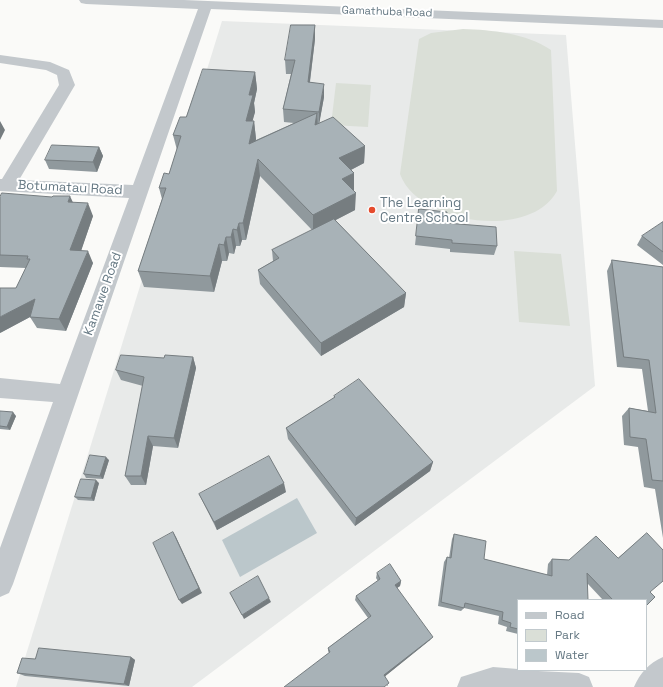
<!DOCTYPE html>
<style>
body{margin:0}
#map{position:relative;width:663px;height:687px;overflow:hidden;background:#fafaf8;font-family:"Space Grotesk",sans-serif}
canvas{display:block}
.legend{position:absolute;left:517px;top:599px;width:130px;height:72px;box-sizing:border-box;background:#fff;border:1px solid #c1c9cd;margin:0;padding:5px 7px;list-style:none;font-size:12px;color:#657883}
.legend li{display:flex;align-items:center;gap:8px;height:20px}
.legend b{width:20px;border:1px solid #c1c9cd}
</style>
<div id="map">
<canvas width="663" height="687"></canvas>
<ul class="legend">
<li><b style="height:5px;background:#c3c8cc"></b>Road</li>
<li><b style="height:11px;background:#dadfd7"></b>Park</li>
<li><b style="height:11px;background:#bbc7cb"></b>Water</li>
</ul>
</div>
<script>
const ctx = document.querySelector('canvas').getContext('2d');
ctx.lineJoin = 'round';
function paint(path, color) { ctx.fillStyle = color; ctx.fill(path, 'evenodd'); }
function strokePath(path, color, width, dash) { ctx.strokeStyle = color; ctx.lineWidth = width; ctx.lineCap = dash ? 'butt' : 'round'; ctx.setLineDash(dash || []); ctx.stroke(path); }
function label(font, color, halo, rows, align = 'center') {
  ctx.font = font + ' "Space Grotesk",sans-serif'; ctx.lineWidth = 4; ctx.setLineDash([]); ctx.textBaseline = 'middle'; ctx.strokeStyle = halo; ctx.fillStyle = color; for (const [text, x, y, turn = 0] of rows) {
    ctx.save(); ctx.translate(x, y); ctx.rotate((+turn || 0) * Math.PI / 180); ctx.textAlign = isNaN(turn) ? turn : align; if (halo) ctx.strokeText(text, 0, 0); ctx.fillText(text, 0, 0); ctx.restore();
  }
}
paint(new Path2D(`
 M222 21 566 35 595 386 192 687H16Z`), '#e8eae9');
paint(new Path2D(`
 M463 29C492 30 526 33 551 50L557 191C530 241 418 224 400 174L419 39 431 33Z
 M336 83 371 85 368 127 331 125Z
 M514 251 561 254 570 326 519 322Z`), '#dadfd7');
paint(new Path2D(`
 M297 498 317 533 240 577 222 540Z`), '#bbc7cb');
paint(new Path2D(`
 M79 0H184L663 20V28L211 9 13 584 9 593 0 597V548L53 402 0 398V378L60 384 129 198 0 191V179H2L59 85 57 75 46 70 0 63V55L50 62 69 70 75 85 19 180 133 185 198 9 86 4 81 3Z
 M663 657V687H634C640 673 649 663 663 657Z
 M493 667 518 669V670L579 673 589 677 593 687H457L461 677Z`), '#c3c8cc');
paint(new Path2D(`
 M315 25V39L310 82 324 97 319 123 365 146 364 163 351 170 354 190H353L355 210 335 220 406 293 404 307 321 356 260 284 258 270 273 261 272 250 312 230 260 176 246 240H242L240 246H236L234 254 229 253 227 261H222L214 292 144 287 138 271 162 199 159 188 169 174 177 150 173 135 186 117 255 72 257 89 254 103 255 112 252 121H254L256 139V140L294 123 284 122 283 109 291 74H286L285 60Z
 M99 147 103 156 97 172 49 169 45 160Z
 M0 197 72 202 93 216 81 250 93 263 66 331 37 328 30 317 0 333 16 288 26 268 0 267Z
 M419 209 446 223 497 246 494 255 450 252V249L415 245Z
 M663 222V265L637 245 642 236Z
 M612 260 663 267V538L655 489 644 487 638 447 624 445 622 416 629 408 648 411 642 369 617 367 607 271Z
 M193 357 196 368 178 448 153 446 146 485H131L125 476 143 386 121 380 116 370 164 358Z
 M334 396 433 462 430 471 355 526 288 439 286 428 334 398Z
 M0 411 16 416 10 430 0 429Z
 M109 460 103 479 86 478 84 474Z
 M99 483 94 501 78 500 75 497Z
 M286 492 217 530 199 494Z
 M647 533 650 592 646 600H603L588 584 518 600V634L506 631 507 627 498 624 499 616 464 608 461 611 438 606 444 562 447 557 449 558 452 539 454 534 484 559 547 575 548 564 552 559 569 560 618 558Z
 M377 573 401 581 400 586 397 588 430 640 385 676 388 686 329 653 328 651V648L368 618 355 600 356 596 378 581 376 578Z
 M131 657 135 660 129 686 25 676 17 673 35 659Z`), '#90999d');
paint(new Path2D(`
 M315 25V39L308 96V82Z
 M255 72 257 89 254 103 255 112 248 138 246 121 249 95Z
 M324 84V97L319 125V112Z
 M317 113 318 131 315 125Z
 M0 121 5 130 0 140Z
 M254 121 256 139 251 161 249 144Z
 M365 146 364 163 339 176V158Z
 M99 147 103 156 97 172 93 162Z
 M258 159 260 176 246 240 243 223Z
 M354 173V190L341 196 342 179Z
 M356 193 355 210 313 232V215Z
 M70 196 76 209 68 202Z
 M88 203 93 216 77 263 70 250Z
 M239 223 242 240 240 246 237 230Z
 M233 229 236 246 234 254 231 237Z
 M226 237 229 253 227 261 224 245Z
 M219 244 222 261 214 292 210 276Z
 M88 251 93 263 66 331 59 319Z
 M406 293 404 307 321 356V343Z
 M35 299 30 317 0 333V317Z
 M193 357 196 368 178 448 174 438Z
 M13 412 16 416 10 430 7 427Z
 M148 436 153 446 146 485 141 476Z
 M106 457 109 460 103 479 100 476Z
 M433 462 430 471 355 526 356 518Z
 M96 480 99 483 94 501 91 498Z
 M284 483 286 492 217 530 214 522Z
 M173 532 176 537 202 593 182 604 179 600Z
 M401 581 400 586 394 590 395 585Z
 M269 598 271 602 244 619 242 615Z
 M433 637 430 640 383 678 384 675Z
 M131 657 135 660 129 686 124 684Z`), '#767d80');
const building = new Path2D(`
 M291 25H315L308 82 324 84 319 112 283 109 295 60H285Z
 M203 69 255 72 249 95H253L246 121H254L249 144 317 113 315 125 333 117 365 146 339 158 354 173 342 179 356 193 313 215 258 159 243 223H239L237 230 233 229 231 237H226L224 245 219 244 210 276 138 271 166 188H159L164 173 169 174 181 136 173 135 180 117H186Z
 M52 145 99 147 93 162 45 160Z
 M2 193 52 197 53 196H70L68 202 88 203 70 250 88 251 59 319 30 317 35 299 0 317V288H16L30 259H27L28 256 0 255V197Z
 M419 209 447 212 446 223 496 227 497 246 452 243V240L416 236Z
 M334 219 406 293 321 343 258 270 279 258 272 250Z
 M663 222V252L642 236Z
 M612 260 663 267V481L652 480 646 439 630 437 629 408 656 413 649 360 624 357Z
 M121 355 164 358 165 355 193 357 174 438 148 436 141 476H125L144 377 116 370Z
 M359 379 433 462 356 518 286 428 335 397 334 396Z
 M0 411 13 412 7 427 0 426Z
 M90 455 106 457 100 476 84 474Z
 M269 456 284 483 214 522 199 494Z
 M81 479 96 480 91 498 75 497Z
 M173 532 199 588 179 600 153 543Z
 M647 533 663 550V581L650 592 655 597 646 606V600H613L587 573 588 600H518V629L510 627 511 623 502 620 503 612 465 603 464 608 441 602 447 557 451 558 454 534 486 541 484 559 552 576V559L569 560 596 536 618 558Z
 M390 564 401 581 395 585 433 637 384 675 389 683 384 687H284L330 652 328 648 371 616 356 596 380 579 377 573Z
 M258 576 269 598 242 615 230 593Z
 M39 648 131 657 124 684 17 673 22 658 35 659Z`);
paint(building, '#a8b2b7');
strokePath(building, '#767d80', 1);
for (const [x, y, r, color] of [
 [372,210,4,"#e54b2d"]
]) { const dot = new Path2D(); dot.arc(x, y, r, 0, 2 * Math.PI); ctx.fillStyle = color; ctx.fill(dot); strokePath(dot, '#fff', 1.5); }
label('11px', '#657883', '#fff', [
 ["Gamathuba Road",387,12,2]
]);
label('13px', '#657883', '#fff', [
 ["Botumatau Road",70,188,3],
 ["Kamawe Road",103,294,-70]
]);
label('13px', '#657883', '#fff', [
 ["The Learning",380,203],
 ["Centre School",380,218]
], 'left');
</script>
